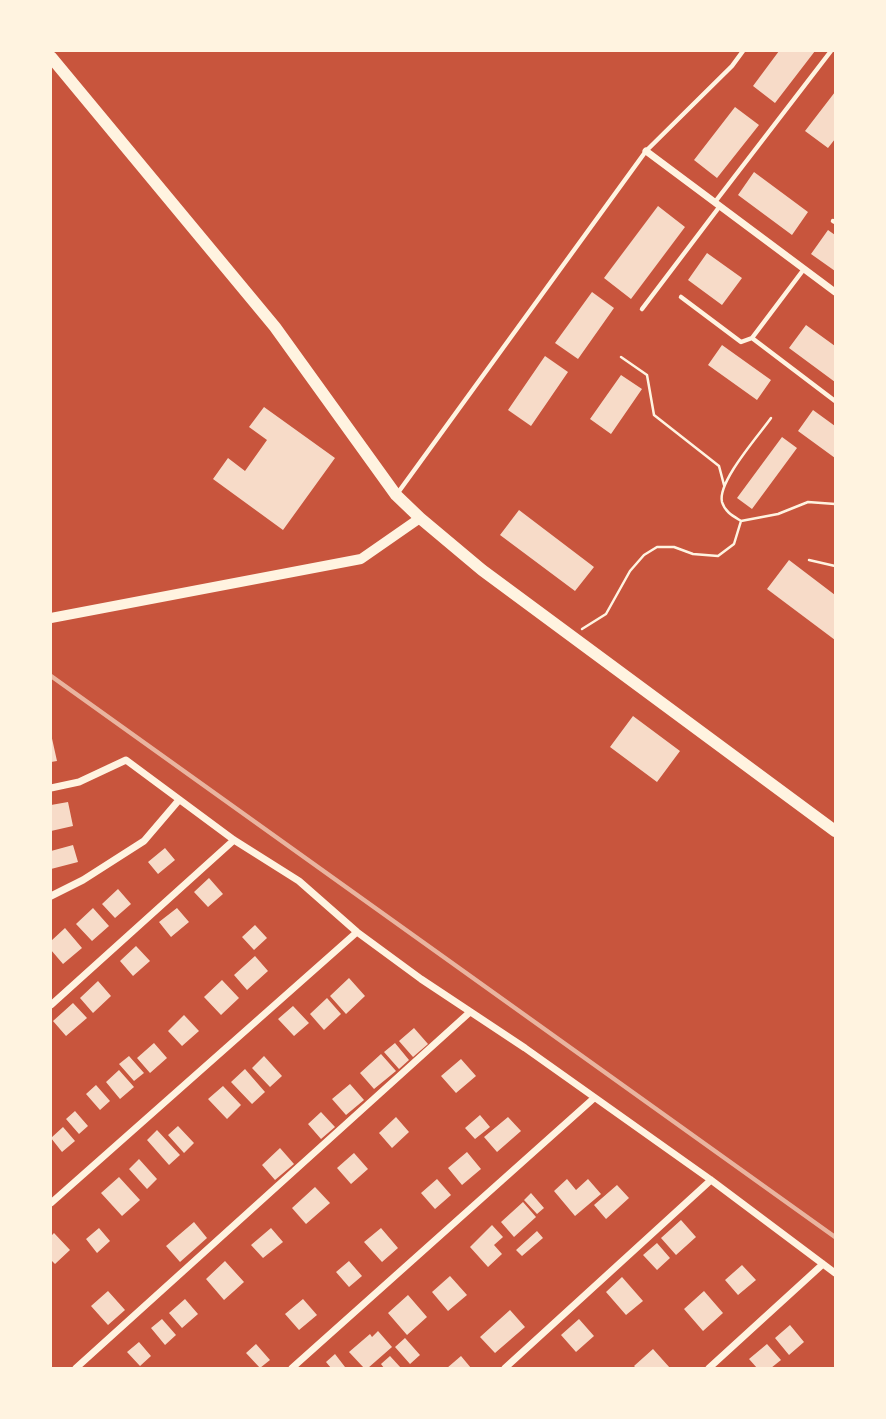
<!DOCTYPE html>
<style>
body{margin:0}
#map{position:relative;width:886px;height:1419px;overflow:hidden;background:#c8553d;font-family:"Exo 2",sans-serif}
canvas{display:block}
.frame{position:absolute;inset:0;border:52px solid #fff3e0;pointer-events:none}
</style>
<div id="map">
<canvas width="886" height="1419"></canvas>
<div class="frame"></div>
</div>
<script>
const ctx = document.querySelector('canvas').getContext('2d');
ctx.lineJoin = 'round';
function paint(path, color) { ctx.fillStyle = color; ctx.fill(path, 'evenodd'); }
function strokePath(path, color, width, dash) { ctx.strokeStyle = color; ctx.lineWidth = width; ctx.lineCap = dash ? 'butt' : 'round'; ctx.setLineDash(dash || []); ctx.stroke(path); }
paint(new Path2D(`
 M779 51H815L775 103 753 86Z
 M835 92V139L828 148 805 131Z
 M735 107 759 125 717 178 694 160Z
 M754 172 808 212 792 235 738 195Z
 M658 206 685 227 631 299 604 278Z
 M828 230 835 235V271L811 254Z
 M707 253 742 278 722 305 688 280Z
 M592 292 614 308 578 359 555 343Z
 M806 325 835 346V382L789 348Z
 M722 345 771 380 757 400 708 365Z
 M545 356 568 372 531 426 508 410Z
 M621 375 642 389 611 434 590 419Z
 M264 407 335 458 283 530 213 479 228 458 245 471 267 440 249 427Z
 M813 410 835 426V458L798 431Z
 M782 437 797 448 752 509 737 498Z
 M519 510 594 567 575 591 500 535Z
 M789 560 835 595V640L767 589Z
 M633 716 680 751 657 782 610 747Z
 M51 734 57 761 51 762Z
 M68 802 73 826 51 831V805Z
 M73 845 78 862 51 869V851Z
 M165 848 175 860 158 874 148 862Z
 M209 878 223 894 208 907 194 892Z
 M118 889 131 904 115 918 102 904Z
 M93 908 109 926 92 941 76 924Z
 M177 908 189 922 171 937 159 922Z
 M255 925 267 938 254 950 242 937Z
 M65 928 82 948 63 964 51 950V941Z
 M136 946 150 961 133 976 120 961Z
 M255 956 268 971 247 990 234 975Z
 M349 978 365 996 346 1014 330 996Z
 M222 980 239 998 221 1015 204 997Z
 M98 981 111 996 93 1013 80 998Z
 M327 998 341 1014 324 1030 310 1014Z
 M73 1003 87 1018 66 1036 53 1021Z
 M293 1006 309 1023 294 1036 278 1019Z
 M184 1015 199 1031 182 1046 168 1031Z
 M414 1028 428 1044 413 1057 399 1041Z
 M154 1043 167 1058 150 1073 137 1058Z
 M395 1043 409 1060 399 1069 384 1052Z
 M381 1054 396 1071 374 1089 360 1073Z
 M129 1056 144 1073 134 1081 119 1064Z
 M264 1056 282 1076 270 1087 252 1068Z
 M461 1059 476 1076 456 1093 441 1076Z
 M245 1069 265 1092 252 1104 231 1082Z
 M119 1070 134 1087 120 1099 106 1082Z
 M350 1084 364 1100 346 1115 332 1099Z
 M96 1085 110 1101 100 1110 86 1094Z
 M223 1086 241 1105 227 1119 208 1099Z
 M75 1111 88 1126 79 1134 66 1119Z
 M321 1112 335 1127 321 1139 308 1124Z
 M480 1115 490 1127 475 1139 465 1128Z
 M396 1117 409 1132 392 1148 379 1133Z
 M508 1117 521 1131 497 1152 484 1137Z
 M178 1126 194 1143 184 1153 168 1135Z
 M63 1127 75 1141 62 1152 51 1138Z
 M157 1130 180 1155 169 1165 147 1140Z
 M280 1148 294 1164 275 1180 262 1165Z
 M467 1152 481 1169 462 1185 448 1168Z
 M354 1153 368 1169 351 1184 337 1168Z
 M139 1159 157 1179 147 1189 129 1169Z
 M119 1177 140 1200 122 1216 101 1193Z
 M437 1179 451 1195 435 1209 421 1193Z
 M567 1179 576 1190 588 1179 601 1194 575 1216 554 1191Z
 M617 1185 629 1198 606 1219 594 1205Z
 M315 1187 330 1203 306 1224 292 1208Z
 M531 1193 544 1208 537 1214 524 1200Z
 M523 1202 536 1217 514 1237 501 1222Z
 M681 1220 696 1237 676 1255 661 1238Z
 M194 1222 207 1238 180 1262 166 1246Z
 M492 1225 503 1237 494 1245 502 1254 488 1267 470 1247Z
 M99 1228 110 1241 97 1253 86 1239Z
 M271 1228 283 1242 263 1258 251 1245Z
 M381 1228 398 1248 382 1262 364 1242Z
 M537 1231 543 1238 522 1256 516 1250Z
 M54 1233 70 1250 55 1264 51 1260V1236Z
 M657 1243 670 1258 657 1270 643 1255Z
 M225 1261 244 1282 224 1300 206 1279Z
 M349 1261 362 1276 349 1287 336 1272Z
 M742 1265 756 1280 738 1295 725 1280Z
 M450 1276 467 1295 448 1311 432 1292Z
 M622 1277 643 1301 626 1315 606 1292Z
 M108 1291 125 1310 108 1325 91 1306Z
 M704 1291 723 1313 703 1331 684 1309Z
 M408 1295 427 1317 407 1335 388 1313Z
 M185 1299 198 1314 182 1328 169 1313Z
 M303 1299 317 1315 299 1330 285 1314Z
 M510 1310 525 1327 495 1353 480 1337Z
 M162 1319 176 1335 165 1345 151 1328Z
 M579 1319 594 1336 576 1352 561 1335Z
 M790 1325 804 1342 789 1355 775 1338Z
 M378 1331 392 1347 368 1368H364L349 1352 370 1334 372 1337Z
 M405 1338 420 1355 410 1364 395 1347Z
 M139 1342 151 1356 140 1366 127 1352Z
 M256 1344 270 1360 260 1368 246 1353Z
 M767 1344 781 1360 771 1368H757L749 1359Z
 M653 1349 670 1368H636L634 1366Z
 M335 1354 345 1367 344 1368H331L326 1362Z
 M390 1356 401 1368H384L381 1364Z
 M461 1356 471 1368H447Z`), '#f7dbc8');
strokePath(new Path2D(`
 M621 357 647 375 654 415 719 466 724 485
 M771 418C759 435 717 482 722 502 725 512 733 516 741 521L778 514 808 502 835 504
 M809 560 835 566
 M582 629 606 614 630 571 644 555 657 547H674L693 554 718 556 734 544 741 521`), '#fff3e0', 2.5);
strokePath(new Path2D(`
 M715 202 831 51
 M833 221 835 222
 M804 269 752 338 835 401
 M681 297 741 342 752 338
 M642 309 720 206
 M397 494 646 151 732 66 743 51`), '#fff3e0', 4.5);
strokePath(new Path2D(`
 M646 151 835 292
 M51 788 79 782 126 760 234 840 299 881 357 932 421 979 525 1048 711 1180 835 1273
 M51 896 83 880 144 841 179 800
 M51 1005 234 840
 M51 1203 357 932
 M76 1368 470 1012
 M292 1368 593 1099
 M505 1368 711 1180
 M709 1368 823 1264`), '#fff3e0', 7);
strokePath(new Path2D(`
 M51 618 361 559 420 518`), '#fff3e0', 10);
strokePath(new Path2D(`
 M51 57 275 327 396 495 420 518 482 570 835 831`), '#fff3e0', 12);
strokePath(new Path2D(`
 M51 676 835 1237`), '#e9b49f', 4.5);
</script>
